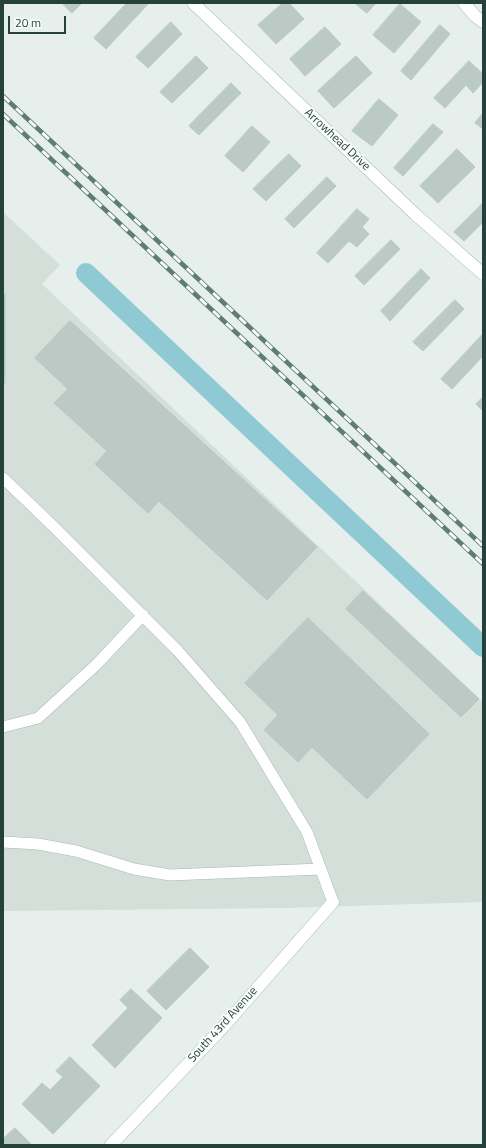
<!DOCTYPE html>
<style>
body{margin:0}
#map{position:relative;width:486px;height:1148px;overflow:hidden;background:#e6efeb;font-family:"Titillium Web",sans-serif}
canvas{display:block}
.frame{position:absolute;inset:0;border:4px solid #24423a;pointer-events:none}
.scale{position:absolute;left:8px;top:16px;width:58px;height:18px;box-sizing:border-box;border:2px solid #24423a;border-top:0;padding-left:5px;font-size:12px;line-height:14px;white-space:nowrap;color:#24423a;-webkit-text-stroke:3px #f7fbf9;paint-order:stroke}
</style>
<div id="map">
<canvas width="486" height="1148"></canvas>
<div class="frame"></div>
<div class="scale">20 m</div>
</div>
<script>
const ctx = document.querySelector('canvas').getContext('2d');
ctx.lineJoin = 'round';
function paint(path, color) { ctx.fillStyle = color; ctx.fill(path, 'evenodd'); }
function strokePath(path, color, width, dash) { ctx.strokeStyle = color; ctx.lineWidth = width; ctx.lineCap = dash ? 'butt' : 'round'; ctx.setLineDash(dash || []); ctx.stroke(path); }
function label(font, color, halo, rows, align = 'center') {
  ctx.font = font + ' "Titillium Web",sans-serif'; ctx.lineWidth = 3.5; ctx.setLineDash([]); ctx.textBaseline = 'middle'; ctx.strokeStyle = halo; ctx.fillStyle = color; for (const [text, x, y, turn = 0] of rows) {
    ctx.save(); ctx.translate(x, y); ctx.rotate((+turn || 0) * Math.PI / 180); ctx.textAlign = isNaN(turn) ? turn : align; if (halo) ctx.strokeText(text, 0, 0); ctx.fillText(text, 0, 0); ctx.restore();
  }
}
paint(new Path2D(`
 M3 212 60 265 42 284 483 702V902L284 908 3 911Z`), '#d4dfda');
strokePath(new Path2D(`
 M86 273 483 647`), '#8ec9d4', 20);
const building = new Path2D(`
 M62 3H82L72 13Z
 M127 3H149L106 49 94 38Z
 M283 3H289L304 19 276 44 258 25Z
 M355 3H376L367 13Z
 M400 4 421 22 394 53 373 35Z
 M171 22 182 34 148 68 136 57Z
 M440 25 450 34 411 80 401 71Z
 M325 27 341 44 305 76 290 59Z
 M196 56 208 68 172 103 160 92Z
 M356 56 372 73 334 108 318 91Z
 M469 61 483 74V82L473 93 466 85 445 108 434 98Z
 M231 83 241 93 199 135 189 126Z
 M379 99 398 115 372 146 352 131Z
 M483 113V129L475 123Z
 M433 124 443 132 403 176 394 168Z
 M252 126 270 142 243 172 225 156Z
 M457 149 475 167 438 203 420 186Z
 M289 154 301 166 266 201 253 189Z
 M327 177 336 186 294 228 285 219Z
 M483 203V222L464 241 454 232Z
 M357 209 369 219 362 227 369 234 357 247 349 241 328 263 317 253Z
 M391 240 400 249 364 285 355 276Z
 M421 269 430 278 390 321 381 311Z
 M3 294H5V383H3Z
 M455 300 464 309 423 351 413 342Z
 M70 321 317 547 267 600 159 501 148 513 95 464 107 451 54 403 68 389 35 358Z
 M483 334V356L452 389 441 379Z
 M483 397V411L476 404Z
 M363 591 479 699 461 717 346 609Z
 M308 618 429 734 367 799 312 747 298 762 264 730 278 715 245 683Z
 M190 948 209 967 166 1010 147 991Z
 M131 989 162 1018 115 1068 92 1045 128 1008 120 1000Z
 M70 1057 100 1086 53 1134 22 1104 42 1083 50 1090 63 1077 56 1071Z
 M15 1128 32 1145H3V1139Z`);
paint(building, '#bbcac4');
strokePath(building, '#b8c9c2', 1);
const service = new Path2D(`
 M3 478 52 525 178 651 240 722 307 832 333 902
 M3 727 38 718 97 664 143 615
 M3 842 38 844 76 851 134 869 170 875 321 869`);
const minor = new Path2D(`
 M193 3 415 214 483 274
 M464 3 475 16 483 22
 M111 1145 224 1026 333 902`);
strokePath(service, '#a8b8b2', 12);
strokePath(minor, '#a8b8b2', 13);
strokePath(service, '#fff', 11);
strokePath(minor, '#fff', 12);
const rail = new Path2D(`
 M3 96 483 546
 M3 114 483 564`);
strokePath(rail, '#5f7d75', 4.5);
strokePath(rail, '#f7fbf9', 3, [9]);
label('12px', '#24423a', '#f7fbf9', [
 ["Arrowhead Drive",337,140,43],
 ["South 43rd Avenue",223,1025,-48]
]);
</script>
